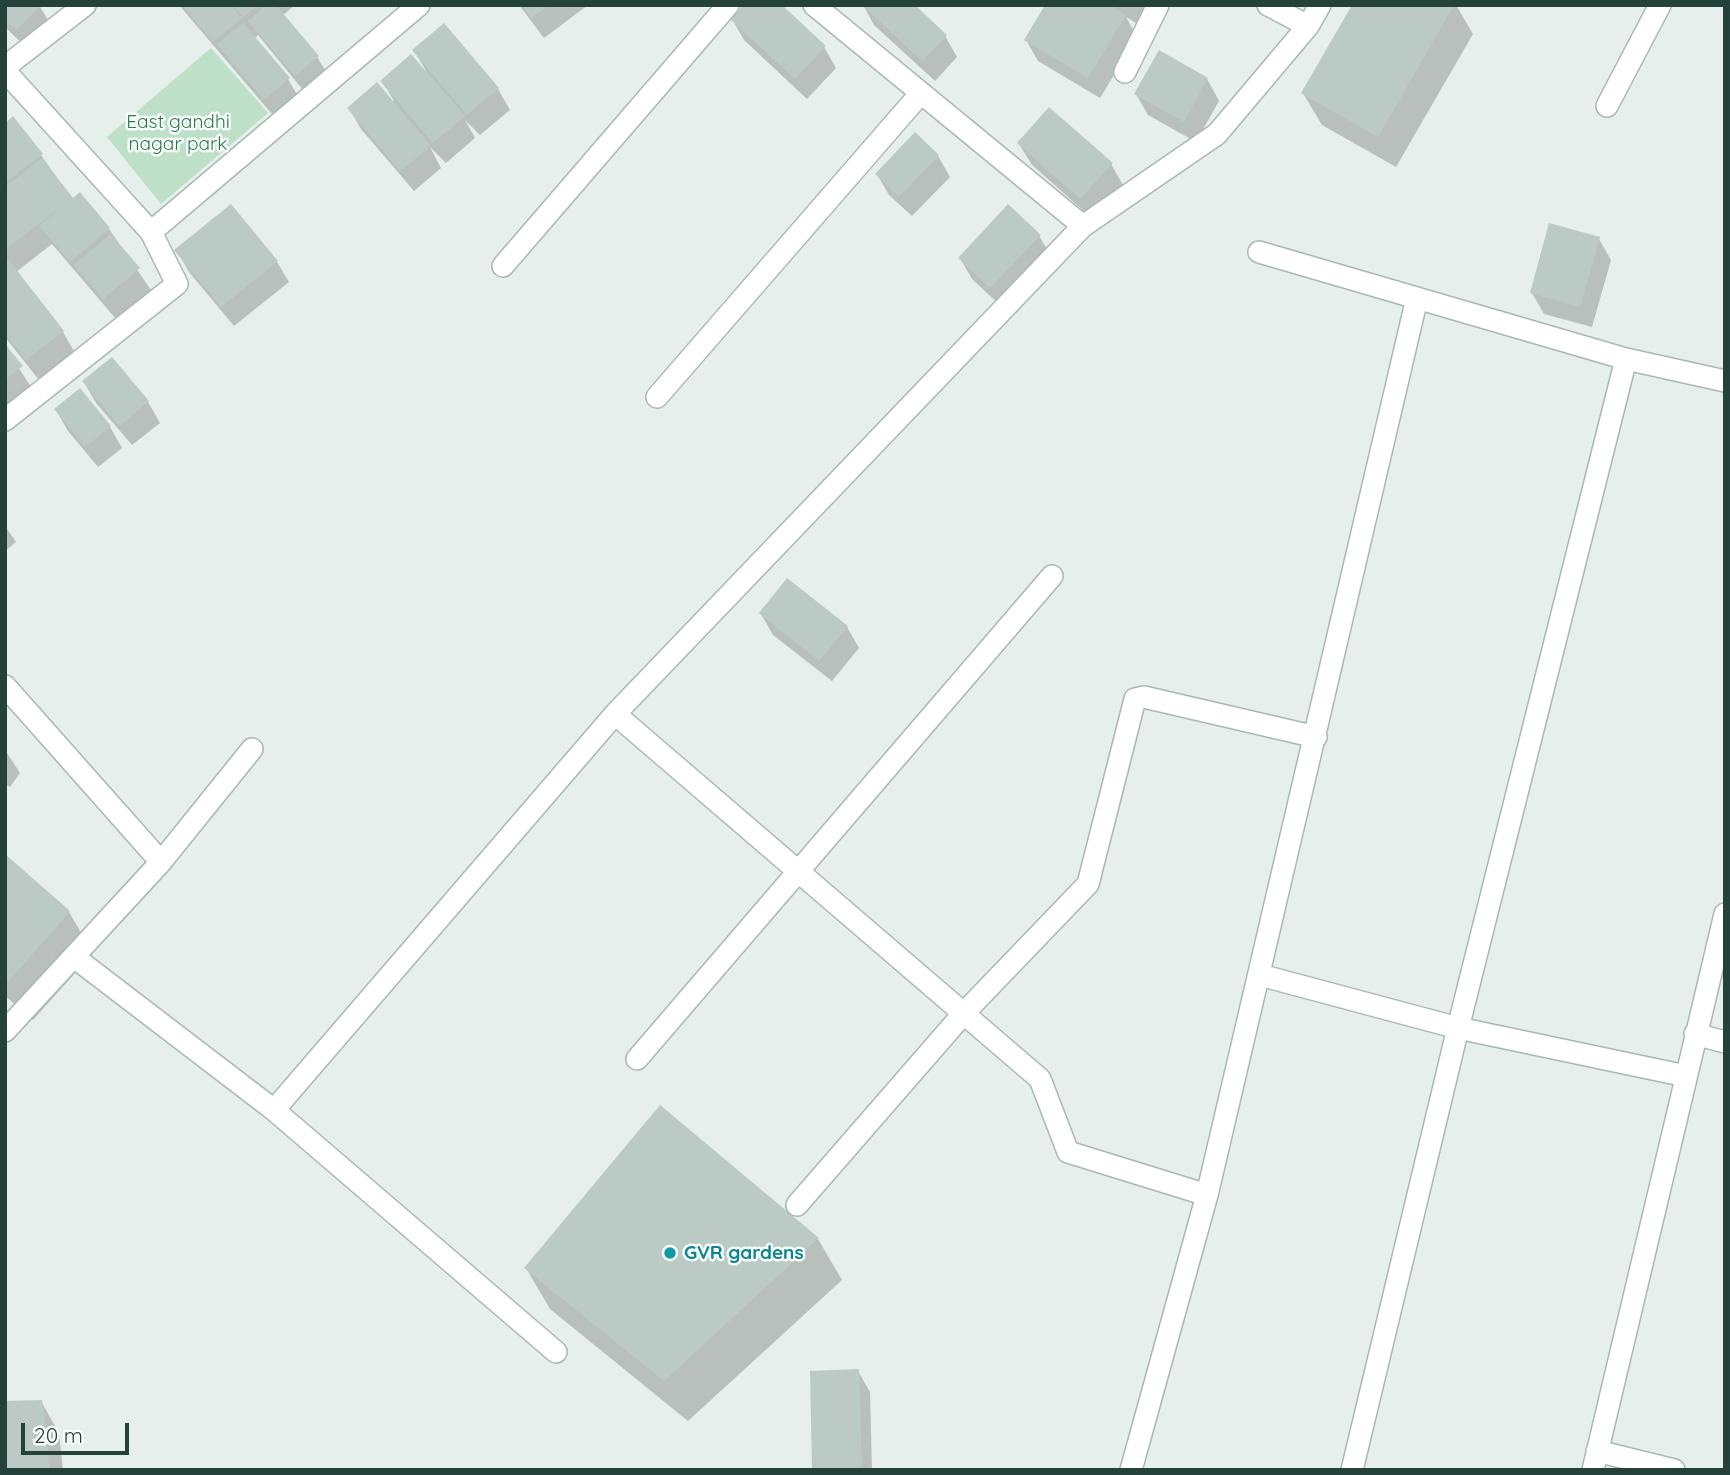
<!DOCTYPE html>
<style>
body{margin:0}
#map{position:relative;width:1730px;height:1475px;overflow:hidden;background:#e6efeb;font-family:Quicksand,sans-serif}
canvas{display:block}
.frame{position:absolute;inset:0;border:7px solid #24423a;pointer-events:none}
.scale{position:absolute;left:21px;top:1423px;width:108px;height:32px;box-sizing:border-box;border:4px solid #24423a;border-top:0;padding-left:9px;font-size:21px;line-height:24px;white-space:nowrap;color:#24423a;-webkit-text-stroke:5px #f7fbf9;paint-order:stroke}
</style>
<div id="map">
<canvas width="1730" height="1475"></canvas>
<div class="frame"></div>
<div class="scale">20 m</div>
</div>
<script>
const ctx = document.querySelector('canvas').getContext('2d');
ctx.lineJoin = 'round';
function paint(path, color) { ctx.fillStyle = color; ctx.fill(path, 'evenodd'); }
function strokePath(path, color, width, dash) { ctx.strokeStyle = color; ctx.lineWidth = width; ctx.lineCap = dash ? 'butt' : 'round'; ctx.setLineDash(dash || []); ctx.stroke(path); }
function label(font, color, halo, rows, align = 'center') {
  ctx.font = font + ' Quicksand,sans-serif'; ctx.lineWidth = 5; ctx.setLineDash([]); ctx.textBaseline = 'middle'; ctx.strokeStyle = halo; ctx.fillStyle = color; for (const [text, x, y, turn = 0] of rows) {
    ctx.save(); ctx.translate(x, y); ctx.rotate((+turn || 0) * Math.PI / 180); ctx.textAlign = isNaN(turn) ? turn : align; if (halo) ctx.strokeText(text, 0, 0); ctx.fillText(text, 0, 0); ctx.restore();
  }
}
paint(new Path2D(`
 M211 48 268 113 161 204 107 137Z`), '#bfe0c8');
paint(new Path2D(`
 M5 5H39L52 27 29 50 5 27Z
 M179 5H295L282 16 317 57 330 78 308 96 258 35 254 39 288 79 300 100 277 120Z
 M519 5H588L544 38Z
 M863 5 945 36 957 57 935 81 874 25Z
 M1047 5H1158L1145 28 1126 17 1137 37 1100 98 1038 61 1026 40Z
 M1354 5H1456L1473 34 1396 167 1322 125 1303 93Z
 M732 19 824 47 836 68 807 99 744 40Z
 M444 26 498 89 510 110 480 135 465 120 475 138 446 163 430 147 441 168 414 191 361 129 349 108 394 101 382 81 426 71 414 50Z
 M1207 79 1219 101 1196 142 1148 115 1136 94Z
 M5 125 41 155 73 201 109 229 151 290 116 319 52 244 16 272 63 332 75 353 39 380 5 337Z
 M1019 144 1111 164 1123 185 1093 219 1032 165Z
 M938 156 950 177 912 216 889 195 877 174Z
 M1039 236 1052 257 1003 308 972 279 960 258Z
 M1599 239 1611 260 1592 327 1544 314 1532 293Z
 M177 251 277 262 289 282 234 326 189 272Z
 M5 347 39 399 5 425Z
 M84 382 148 402 160 423 132 445 96 403Z
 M56 410 110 427 122 448 98 467 68 431Z
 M5 526 16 542 5 551Z
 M761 614 847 627 859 648 832 681 773 635Z
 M5 750 20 773 10 787 5 784Z
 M5 857 69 912 93 953 33 1020 5 996Z
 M818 1239 842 1280 688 1421 550 1309 526 1268Z
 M858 1371 870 1392 872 1470H814Z
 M41 1401 59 1433 63 1470H5Z`), '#0003');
paint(new Path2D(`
 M5 5H41L16 30 5 20Z
 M182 5H231L242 18 213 42Z
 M233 5H258L243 17Z
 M266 5H276L319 56 295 76 248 21Z
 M521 5H549L531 18Z
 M743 5H782L826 46 795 79 730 19Z
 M862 5H915L947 35 922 61Z
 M1045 5H1110L1126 15 1088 78 1024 40Z
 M1352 5H1454L1378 137 1301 93Z
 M243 23 290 78 264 100 217 44Z
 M444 23 499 88 467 115 412 50Z
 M1159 50 1208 78 1184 122 1134 94Z
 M411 54 465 116 433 143 380 81Z
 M377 82 431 146 400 171 347 108Z
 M1049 107 1113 163 1080 199 1017 143Z
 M13 116 43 154 5 183V123Z
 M915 132 939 155 899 197 875 174Z
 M42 158 73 198 80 192 110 228 70 262 39 226 66 203 5 250V187Z
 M231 204 278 261 221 307 174 250Z
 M1008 204 1041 235 990 288 958 258Z
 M1549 223 1600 237 1580 307 1530 293Z
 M111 234 140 268 103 299 74 265Z
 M5 255 64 331 26 360 5 334Z
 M5 344 23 366 5 380Z
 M112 357 149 401 119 426 82 381Z
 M80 388 111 426 85 447 54 409Z
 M787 578 848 626 819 661 759 613Z
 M5 854 70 911 9 981 5 977Z
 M660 1105 819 1238 664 1381 524 1268Z
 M859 1369 862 1470H812L810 1371Z
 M42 1400 50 1470H5V1401Z`), '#bbcac4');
const street = new Path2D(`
 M814 5 1083 226
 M1268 5 1308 26
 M5 67 85 5
 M5 71 151 232
 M1125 72 1158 5
 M1607 106 1660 5
 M1259 252 1626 359 1725 381
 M503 266 728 5
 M657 397 921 93
 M5 420 177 284 151 232 419 5
 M5 686 161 862 5 1031
 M615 714 1040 1079 1068 1152 1207 1195
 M161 862 252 749
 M74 957 274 1110 556 1352
 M1260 975 1458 1028 1686 1076
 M1695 1034 1725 1042
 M637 1059 1052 576
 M274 1110 615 714 1083 226 1217 134 1308 26 1320 5
 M797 1205 964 1013 1088 884 1135 699 1144 697 1316 737
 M1597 1451 1674 1470
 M1131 1470 1207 1195 1417 298
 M1352 1470 1458 1028 1626 359
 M1593 1470 1725 914`);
strokePath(street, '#a8b8b2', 24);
strokePath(street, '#fff', 21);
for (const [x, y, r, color] of [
 [670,1253,7,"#0f9aa8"]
]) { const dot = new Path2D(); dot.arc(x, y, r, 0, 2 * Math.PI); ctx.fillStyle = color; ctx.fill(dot); strokePath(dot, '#f7fbf9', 2.5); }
label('19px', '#2d7a4b', '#f7fbf9', [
 ["East gandhi",178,122],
 ["nagar park",178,144]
]);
label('bold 19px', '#0d838f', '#f7fbf9', [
 ["GVR gardens",684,1253]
], 'left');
</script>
